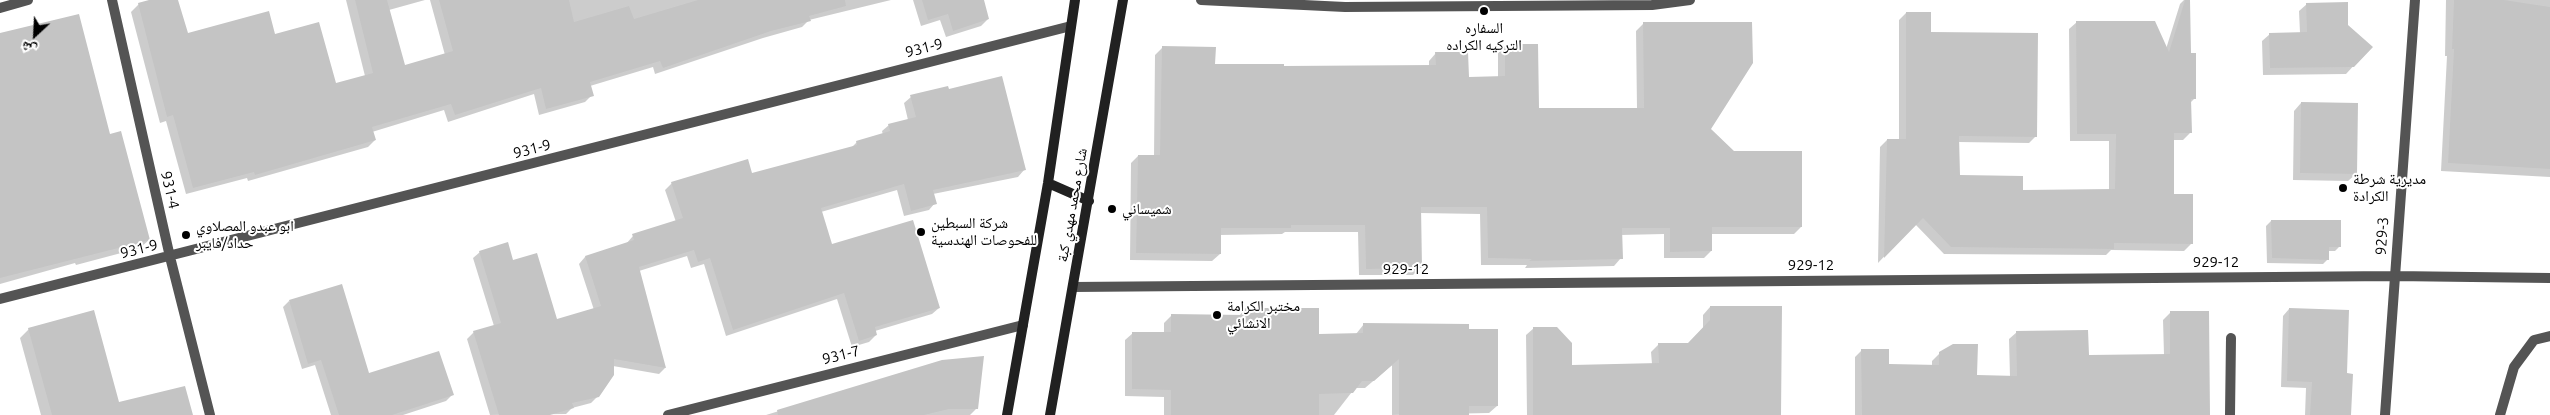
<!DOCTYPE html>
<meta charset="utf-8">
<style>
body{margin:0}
#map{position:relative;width:2550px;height:415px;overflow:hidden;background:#fff;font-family:Ubuntu,"Noto Naskh Arabic",sans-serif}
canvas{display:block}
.north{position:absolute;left:10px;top:10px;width:50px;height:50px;-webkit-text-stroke:4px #fff;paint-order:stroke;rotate:205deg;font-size:14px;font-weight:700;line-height:20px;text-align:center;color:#000}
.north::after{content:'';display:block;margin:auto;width:18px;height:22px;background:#000;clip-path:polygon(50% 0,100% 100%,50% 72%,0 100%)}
</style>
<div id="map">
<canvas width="2550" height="415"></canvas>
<div class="north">ش</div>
</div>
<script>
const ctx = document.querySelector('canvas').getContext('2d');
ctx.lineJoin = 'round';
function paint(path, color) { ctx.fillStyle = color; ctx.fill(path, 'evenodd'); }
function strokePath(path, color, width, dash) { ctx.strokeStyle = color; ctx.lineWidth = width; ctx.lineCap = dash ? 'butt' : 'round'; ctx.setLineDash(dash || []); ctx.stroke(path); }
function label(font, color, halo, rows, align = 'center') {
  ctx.font = font + ' Ubuntu,"Noto Naskh Arabic",sans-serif'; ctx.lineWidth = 4; ctx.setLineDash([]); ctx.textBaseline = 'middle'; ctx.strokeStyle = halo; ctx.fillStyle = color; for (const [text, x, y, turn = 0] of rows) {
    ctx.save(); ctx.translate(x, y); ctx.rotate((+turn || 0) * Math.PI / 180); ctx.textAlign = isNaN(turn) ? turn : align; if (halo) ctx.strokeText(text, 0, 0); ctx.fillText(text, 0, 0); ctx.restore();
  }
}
paint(new Path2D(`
 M154 0H176L187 34 274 35 335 85 365 76 346 0H425L389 10 404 67 445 55 430 0H891L809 20 802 27 763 38 655 74 653 67 590 86 592 95 585 102 539 115 534 94 448 122 444 110 372 132 375 140 368 147 248 181 247 178 186 194 166 121 160 123 131 12 139 4Z
 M913 0H982L988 19 981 26 946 37 940 20 921 26Z
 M2184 0H2189L2190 55 2195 98 2190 103V133L2183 140H2173L2172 195 2191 244 2184 251 2111 250 2106 255 1944 254 1915 224 1878 263 1880 147 1887 140H1899V20L1906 13 2036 136 2029 143 1958 142V177L2022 191H2109V141H2070L2069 29 2077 22 2166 49 2180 4Z
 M2446 0H2550V177L2441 171 2447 56H2445Z
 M2307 4 2347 25 2371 47 2346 74 2263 75 2262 41 2270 34 2300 33 2299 11Z
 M1643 24 1710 129 1801 227 1794 234H1711V251L1704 258H1664V234L1621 235V258L1614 266 1525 268 1527 265H1481L1480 214 1420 213V268L1413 275H1359L1358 232H1285L1282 234 1220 235V254L1212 261 1130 260 1131 163 1138 156H1154L1155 55 1162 48 1214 66 1283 67H1429V61L1436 53 1467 78H1498V53L1505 46 1538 109H1637L1636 31Z
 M0 36 109 135 149 240 140 248 76 265 75 263 0 284Z
 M911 97 1024 170 1018 177 933 194 935 203 929 210 904 216 897 190 821 212 831 246 939 308 932 314 875 331 876 335 869 342 852 347 837 299 726 336 704 264 691 268 687 256 639 271 665 368 659 374 613 366 598 396 591 403 572 408 566 414 490 415 467 339 474 332 494 326 473 258 480 252 512 261 556 320 594 310 579 264 585 257 626 244 633 236 676 222 665 190 672 183 752 174 851 148 857 142 883 135 882 131 889 125 908 120 904 103Z
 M2301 103 2356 174 2348 181 2293 180 2294 111Z
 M2271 221 2340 246 2335 251H2328V259L2323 264 2267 263 2266 226Z
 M289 301 368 374 452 395 446 401 403 415H331L315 365 302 369 283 307Z
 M1710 307 1780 415H1527L1526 335 1534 328 1571 366 1652 364 1651 352 1659 344H1689L1703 329V315Z
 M1245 309 1318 335 1356 334 1364 324 1497 406 1489 413 1392 415V365L1365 388H1355L1334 415H1164V397L1125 396V340L1133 333H1164V323L1172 315 1239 316Z
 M2289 309 2346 375 2350 415H2305L2306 388 2281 387 2283 316Z
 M2171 312 2209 415H1855V357L1862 350 1888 365 1932 366V361L1940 353 1976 376 2010 377 2009 339 2017 332 2088 356 2164 355 2163 320Z
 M29 329 118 403 191 415H41L20 338Z
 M942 361 976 409 970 415H766Z`), '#0003');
paint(new Path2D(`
 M149 0H178L188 33 269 11 275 34 319 22 336 83 373 73 355 0H387L405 65 453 51 439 0H569L574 22 629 6 634 19 698 0H845L846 6 809 16 811 21 771 31 663 68 660 61 590 82 594 96 546 109 541 88 455 115 451 104 372 127 376 140 255 175 254 172 193 188 173 115 167 117 138 3Z
 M922 0H984L989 19 953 31 948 14 928 20Z
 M2185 0H2190L2191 53H2196V99H2191L2192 133H2174V194H2193V244L2114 243V249L1951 247 1923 218 1884 258 1887 139H1906V12H1931V32L2038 33 2037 137 1959 136 1960 175 2023 176V190L2115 189 2116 134H2077L2076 21H2155L2169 52Z
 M2454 0H2504L2550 7V169L2448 163 2454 49H2452Z
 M2348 2V25L2373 47 2354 67 2270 68 2269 33 2307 32 2306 3Z
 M79 14 110 134 121 131 150 240 0 278V33Z
 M1643 22H1752L1753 63 1711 129 1734 151H1802V227H1712V251L1670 252V228H1622L1623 259 1529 261 1532 259 1488 258 1487 207H1421L1422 268 1366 269 1365 225H1291V228H1221V254L1136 253 1138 155H1160L1162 46 1216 47 1215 64H1284V66L1436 65 1435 52H1468L1469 77 1505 76V44H1538L1539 108H1644Z
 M1002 76 1026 170 933 190 937 204 911 211 904 184 821 208 832 244 913 220 940 308 875 327 877 335 859 341 844 293 733 330 710 258 698 262 694 250 639 267 666 368 614 359V375L599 397 572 403 574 408 550 415H499L473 331 501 323 479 251 508 242 513 260 537 253 557 319 601 306 585 256 634 240 632 234 683 218 671 182 748 159 752 173 857 145 856 141 890 131 888 124 916 117 910 95 948 86 949 89Z
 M2301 102 2358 103 2357 174 2300 173Z
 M2271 220H2341V247H2329V260L2272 258Z
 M342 284 369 373 439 351 454 395 392 415H339L321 360 308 364 289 300Z
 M1710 306H1782L1781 415H1533V327H1557L1572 343V365L1659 363 1658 343H1688L1710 320Z
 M1245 308H1319V334L1363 333V323L1469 324V329H1498V406H1469V415H1399V359L1374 381H1362L1353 393 1319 394V415H1171V390L1132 389V332H1171V314L1244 315Z
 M2289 308 2349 310 2347 373 2353 374 2351 415H2310L2312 382 2287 381Z
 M94 310 119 402 185 386 193 415H52L28 328Z
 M2170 311H2209L2210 415H1862L1861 349H1889V364L1939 365V352L1953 344H1978L1977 375 2017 376 2016 331 2088 330 2089 355 2170 354Z
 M984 356 978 409H949L924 415H778L777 410 942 360Z`), '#c4c4c4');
strokePath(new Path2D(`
 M2230 415 2231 338
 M2500 415 2514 367 2534 340 2550 336`), '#545454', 10);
strokePath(new Path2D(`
 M112 0 170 257 210 415
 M1201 0 1345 7 1652 5 1690 0
 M0 8 28 0
 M1073 287 2394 276 2550 278
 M0 299 1071 26
 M668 415 1023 325
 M2385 415 2415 0`), '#545454', 10);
strokePath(new Path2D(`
 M1048 183 1089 201
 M1007 415 1048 183 1075 0
 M1050 415 1123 0`), '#212121', 10);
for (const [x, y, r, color] of [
 [1484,11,5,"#000"],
 [2343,188,5,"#000"],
 [1112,209,5,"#000"],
 [921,232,5,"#000"],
 [186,235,5,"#000"],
 [1217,315,5,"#000"]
]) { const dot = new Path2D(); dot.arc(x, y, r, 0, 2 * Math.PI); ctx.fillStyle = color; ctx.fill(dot); strokePath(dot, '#fff', 2); }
label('15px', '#000', '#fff', [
 ["السفاره",1484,28,"center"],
 ["التركيه الكراده",1484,45,"center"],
 ["مديرية شرطة",2353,179],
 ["الكرادة",2353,196],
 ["شميساني",1122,209],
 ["شركة السبطين",931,223],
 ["للفحوصات الهندسية",931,240],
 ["ابو عبدو المصلاوي",196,226],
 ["حداد/فايبر",196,243],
 ["مختبر الكرامة",1227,306],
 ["الانشائي",1227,323]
], 'left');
label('15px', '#000', '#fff', [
 ["931-9",924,48,-14],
 ["931-9",532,149,-14],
 ["931-4",170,190,77],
 ["شارع محمد مهدي كبة",1072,205,-80],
 ["929-3",2382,236,-86],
 ["931-9",139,249,-14],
 ["929-12",2216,262],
 ["929-12",1811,265],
 ["929-12",1406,269],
 ["931-7",841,355,-14]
]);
</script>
